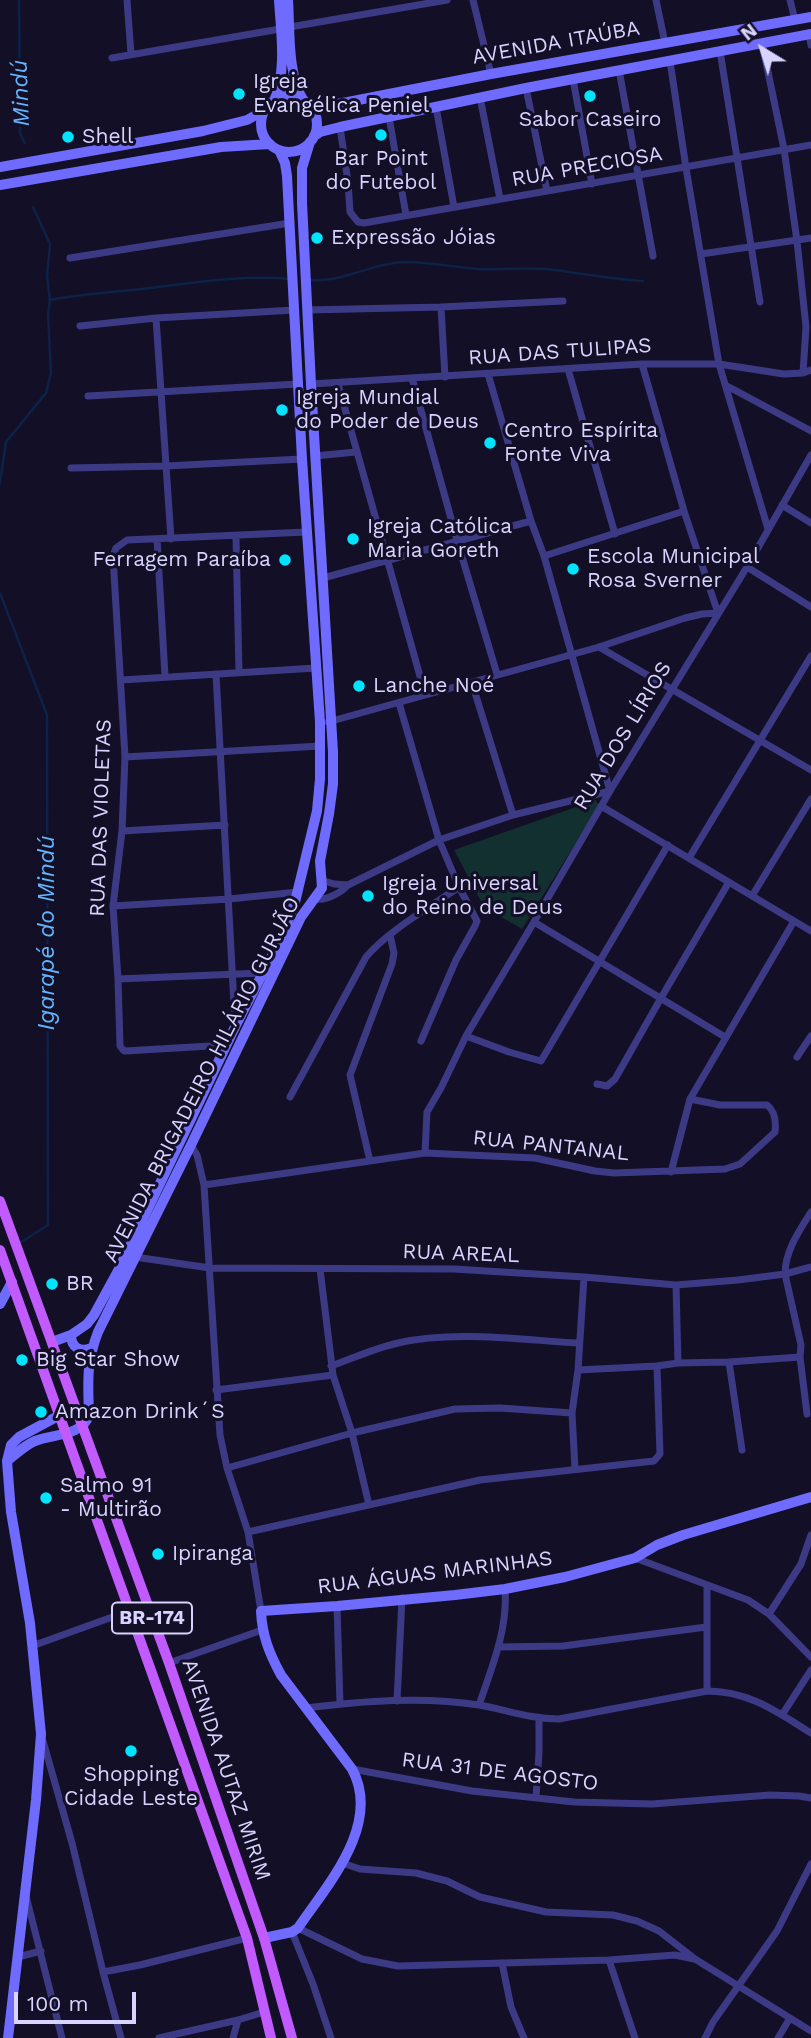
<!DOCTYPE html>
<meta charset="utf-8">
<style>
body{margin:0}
#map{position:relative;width:811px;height:2038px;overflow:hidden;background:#130f26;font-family:"Work Sans",sans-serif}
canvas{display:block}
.north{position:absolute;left:727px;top:14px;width:70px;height:70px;-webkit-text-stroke:5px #130f26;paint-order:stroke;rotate:322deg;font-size:19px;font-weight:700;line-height:28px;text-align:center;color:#d9d4ff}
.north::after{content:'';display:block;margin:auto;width:24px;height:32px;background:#d9d4ff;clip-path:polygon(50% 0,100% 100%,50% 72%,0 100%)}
.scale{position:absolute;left:14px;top:1992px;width:122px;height:32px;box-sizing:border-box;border:4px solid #d9d4ff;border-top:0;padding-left:9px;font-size:21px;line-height:24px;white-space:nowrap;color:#d9d4ff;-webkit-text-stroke:5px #130f26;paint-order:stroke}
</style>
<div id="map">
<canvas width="811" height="2038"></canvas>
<div class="north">N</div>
<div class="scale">100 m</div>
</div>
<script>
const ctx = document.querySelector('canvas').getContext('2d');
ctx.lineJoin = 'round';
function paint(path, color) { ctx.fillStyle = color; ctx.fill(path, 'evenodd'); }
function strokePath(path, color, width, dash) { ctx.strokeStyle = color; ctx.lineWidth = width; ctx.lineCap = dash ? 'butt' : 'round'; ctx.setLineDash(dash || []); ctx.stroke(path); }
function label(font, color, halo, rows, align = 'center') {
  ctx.font = font + ' "Work Sans",sans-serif'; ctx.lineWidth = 6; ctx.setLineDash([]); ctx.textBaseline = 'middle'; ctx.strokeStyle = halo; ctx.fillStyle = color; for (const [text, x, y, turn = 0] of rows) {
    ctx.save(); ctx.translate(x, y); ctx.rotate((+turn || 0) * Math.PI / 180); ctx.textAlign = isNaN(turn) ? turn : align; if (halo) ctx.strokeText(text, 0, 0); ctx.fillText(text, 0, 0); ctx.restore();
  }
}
paint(new Path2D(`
 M596 800 599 806 522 929 484 907 454 850Z`), '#12302f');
strokePath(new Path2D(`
 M19 0 20 134 25 143
 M310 280C342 283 372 263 404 262 429 262 453 267 478 269 501 270 525 267 547 269 579 273 611 279 643 281
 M50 300C74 295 97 294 121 291 177 286 233 274 290 279
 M0 483 6 442 46 393 51 373 48 315 50 300 47 276 50 244 33 207
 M0 593 47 715 48 1225 18 1244`), '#0c2248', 2.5);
strokePath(new Path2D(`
 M127 0 131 54
 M473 0 491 74
 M656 0 665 43
 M790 0 795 20
 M290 27 447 0
 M809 35 811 45
 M762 43 784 149 797 241 806 327 803 373
 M720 51 760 302
 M112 58 280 29
 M670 61 686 168 719 364 768 529
 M619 70 653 256
 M573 79 592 184
 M526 88 547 191
 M480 97 500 199
 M436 107 454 207
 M389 117 406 215
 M340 127 348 182 350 212 358 222 364 223 811 145
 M701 254 811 238
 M70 258 290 223
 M441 307 445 377
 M307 310 441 307 563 301
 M156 318 171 539
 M80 326 156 318 295 310
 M568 369 615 534
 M412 378 457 540 497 674
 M311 384 642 364H719L784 374 803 373 811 370
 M338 384 425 694
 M727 386 811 431
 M88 396 298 384
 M315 456 356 452
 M71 468 166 466 302 459
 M782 505 811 523
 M236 536 239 672
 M157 539 165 676
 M544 556 684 511
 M747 567 811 607
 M323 578 531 521
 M599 647 811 770
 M216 674 235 1023
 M121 680 316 668
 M472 683 513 815
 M399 703 439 840 459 887 477 921 475 926 456 960 421 1041
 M328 722 599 647 685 618 702 614 718 613 684 511 642 364
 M125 757 321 746
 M601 806 811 931
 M122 831 225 825
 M689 858 811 656
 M321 880 334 884 348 885
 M752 896 811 799
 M315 899C325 901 341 893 348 885L439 840 513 815 610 791 544 556 531 521 488 374
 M113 906 229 899 298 892
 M534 922 725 1037
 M118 979 263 973
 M466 1036 509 1052 541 1061 668 845
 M227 1045 125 1051 123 1050 120 1046 118 979 113 906 122 831 125 757 113 556 116 548 127 540 307 532
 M797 1057 811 1036
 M597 1084 607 1086 615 1079 661 998 729 882
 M290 1097 366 957C388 931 430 907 459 887
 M191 1145 197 1155 204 1185 220 1435 227 1468 248 1532 261 1611
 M425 1153 427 1112 441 1088 466 1036 534 922 610 791 747 567 811 455
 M370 1161 350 1075 392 964 394 953 390 935
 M671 1172 690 1099 794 921
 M204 1185 425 1153 535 1158 595 1171 614 1173 725 1169 740 1164 775 1132C776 1123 775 1111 767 1105H720L690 1099
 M135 1257 210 1268 454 1269 584 1277 676 1285 738 1280 785 1274 811 1267
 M320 1269 333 1375 352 1433 369 1505
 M676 1285 678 1363
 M729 1362 742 1450
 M331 1366C354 1358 375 1348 398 1343 454 1330 522 1340 578 1343
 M578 1370 657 1366 678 1363 729 1362 800 1357
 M216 1390 333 1375
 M807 1414 800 1357 801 1345 785 1274C785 1251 799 1231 811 1212
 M227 1468 352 1433 455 1409 500 1408 572 1413
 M575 1469 572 1413 578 1370 584 1277
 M248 1532 480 1480 654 1461 660 1454 657 1366
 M635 1558 748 1600 769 1614 811 1657
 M707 1586V1691
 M337 1606 340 1704
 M769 1614 801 1564 811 1535
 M32 1646 129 1611
 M498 1647 563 1646 706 1627
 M169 1663 262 1630
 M397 1701 402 1598
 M479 1705C492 1667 508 1629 505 1589
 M306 1708C363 1701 423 1696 479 1705 507 1710 531 1719 559 1719L707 1691C749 1691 777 1712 811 1733
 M782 1715 811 1670
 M43 1741 72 1843 103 1972 121 2038
 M352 1769 472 1791 574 1802 652 1804 770 1795 799 1796 811 1798
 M536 1797 539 1753V1719
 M342 1863 360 1869 416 1873 447 1881 480 1897 546 1912 613 1915 637 1921 659 1931 695 1959 811 2031
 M26 1896 62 2038
 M298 1928 362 1959 398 1966 609 1960 675 1955 694 1959
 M292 1932 313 1984 331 2038
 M18 1957 41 1951
 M609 1960 635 2038
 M502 1963 511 2007 524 2038
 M103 1972 140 1965 247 1938
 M159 2038 238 2020 264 2012
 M233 2038 238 2020
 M705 2038 713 2022 777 1931 811 1864
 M778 2038 790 2018`), '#3d3a85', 7);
strokePath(new Path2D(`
 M288 0C290 29 287 76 304 101
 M261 124a28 28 0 1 1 56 0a28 28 0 1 1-56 0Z
 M274 101C287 70 281 33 279 0
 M308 104 324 106 348 102 491 74 811 17
 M314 136 320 132 340 127 526 88 811 34
 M0 167 203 131 247 120 265 110
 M0 185 221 147 270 144
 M0 1304 12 1282
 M71 1335C71 1347 80 1353 91 1348
 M52 1342 71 1335 87 1324 94 1315 118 1271 235 1027 283 934 295 902 317 811 320 779V722L302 459 287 176 285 163 279 150
 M7 1461C16 1454 25 1445 35 1441 53 1434 83 1436 89 1415 88 1382 86 1363 98 1332L191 1145 301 917 322 888 320 861 329 814 333 784V752L311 384 302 203V168L310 142
 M264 1938 292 1932 298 1928C328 1884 382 1824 352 1769L281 1675C269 1653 262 1635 261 1611L337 1606 455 1595 505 1589 565 1577 635 1558 657 1545 683 1535 811 1497
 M8 2038 36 1800 41 1734 30 1623 11 1512 7 1461 11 1445 19 1437 60 1415`), '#6f6bff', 10);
strokePath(new Path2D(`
 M0 1201 169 1663 264 1938 292 2038
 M0 1250 247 1938 271 2038`), '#c25bff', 10);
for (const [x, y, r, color] of [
 [239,94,7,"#00e5ff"],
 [590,96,7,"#00e5ff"],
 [381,135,7,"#00e5ff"],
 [68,137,7,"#00e5ff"],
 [317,238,7,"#00e5ff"],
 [282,410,7,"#00e5ff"],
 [490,443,7,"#00e5ff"],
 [353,539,7,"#00e5ff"],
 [285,560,7,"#00e5ff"],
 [573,569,7,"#00e5ff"],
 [359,686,7,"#00e5ff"],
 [368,896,7,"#00e5ff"],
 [52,1284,7,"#00e5ff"],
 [22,1360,7,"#00e5ff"],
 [41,1412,7,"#00e5ff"],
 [46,1498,7,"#00e5ff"],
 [158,1554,7,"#00e5ff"],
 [131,1751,7,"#00e5ff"]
]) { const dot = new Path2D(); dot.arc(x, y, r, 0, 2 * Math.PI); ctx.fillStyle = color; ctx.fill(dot); strokePath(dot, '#130f26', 2.5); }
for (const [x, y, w] of [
 [152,1618,80]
]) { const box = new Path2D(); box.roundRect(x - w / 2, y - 15.5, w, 31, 5); ctx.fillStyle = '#130f26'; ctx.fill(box); strokePath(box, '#d9d4ff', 2); }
label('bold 19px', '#d9d4ff', null, [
 ["BR-174",152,1618]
]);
label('21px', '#d9d4ff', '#130f26', [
 ["AVENIDA ITAÚBA",556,43,-10],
 ["RUA PRECIOSA",587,167,-10],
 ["RUA DAS TULIPAS",560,352,-4],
 ["RUA DOS LÍRIOS",623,736,-59],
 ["RUA DAS VIOLETAS",101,818,-88],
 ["AVENIDA BRIGADEIRO HILÁRIO GURJÃO",202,1080,-63],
 ["RUA PANTANAL",551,1146,6],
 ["RUA AREAL",461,1254,2],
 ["RUA ÁGUAS MARINHAS",435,1573,-7],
 ["AVENIDA AUTAZ MIRIM",226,1770,71],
 ["RUA 31 DE AGOSTO",500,1772,7]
]);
label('21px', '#d9d4ff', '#130f26', [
 ["Igreja",253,82],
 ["Evangélica Peniel",253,106],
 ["Sabor Caseiro",590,120,"center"],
 ["Shell",82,137],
 ["Bar Point",381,159,"center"],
 ["do Futebol",381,183,"center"],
 ["Expressão Jóias",331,238],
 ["Igreja Mundial",296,398],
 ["do Poder de Deus",296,422],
 ["Centro Espírita",504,431],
 ["Fonte Viva",504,455],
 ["Igreja Católica",367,527],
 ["Maria Goreth",367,551],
 ["Escola Municipal",587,557],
 ["Rosa Sverner",587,581],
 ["Ferragem Paraíba",271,560,"right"],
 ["Lanche Noé",373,686],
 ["Igreja Universal",382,884],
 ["do Reino de Deus",382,908],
 ["BR",66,1284],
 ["Big Star Show",36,1360],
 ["Amazon Drink´S",55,1412],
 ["Salmo 91",60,1486],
 ["- Multirão",60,1510],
 ["Ipiranga",172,1554],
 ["Shopping",131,1775,"center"],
 ["Cidade Leste",131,1799,"center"]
], 'left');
label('italic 23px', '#62b6ff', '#130f26', [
 ["Mindú",21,93,-92],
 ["Igarapé do Mindú",47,933,-90]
]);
</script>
